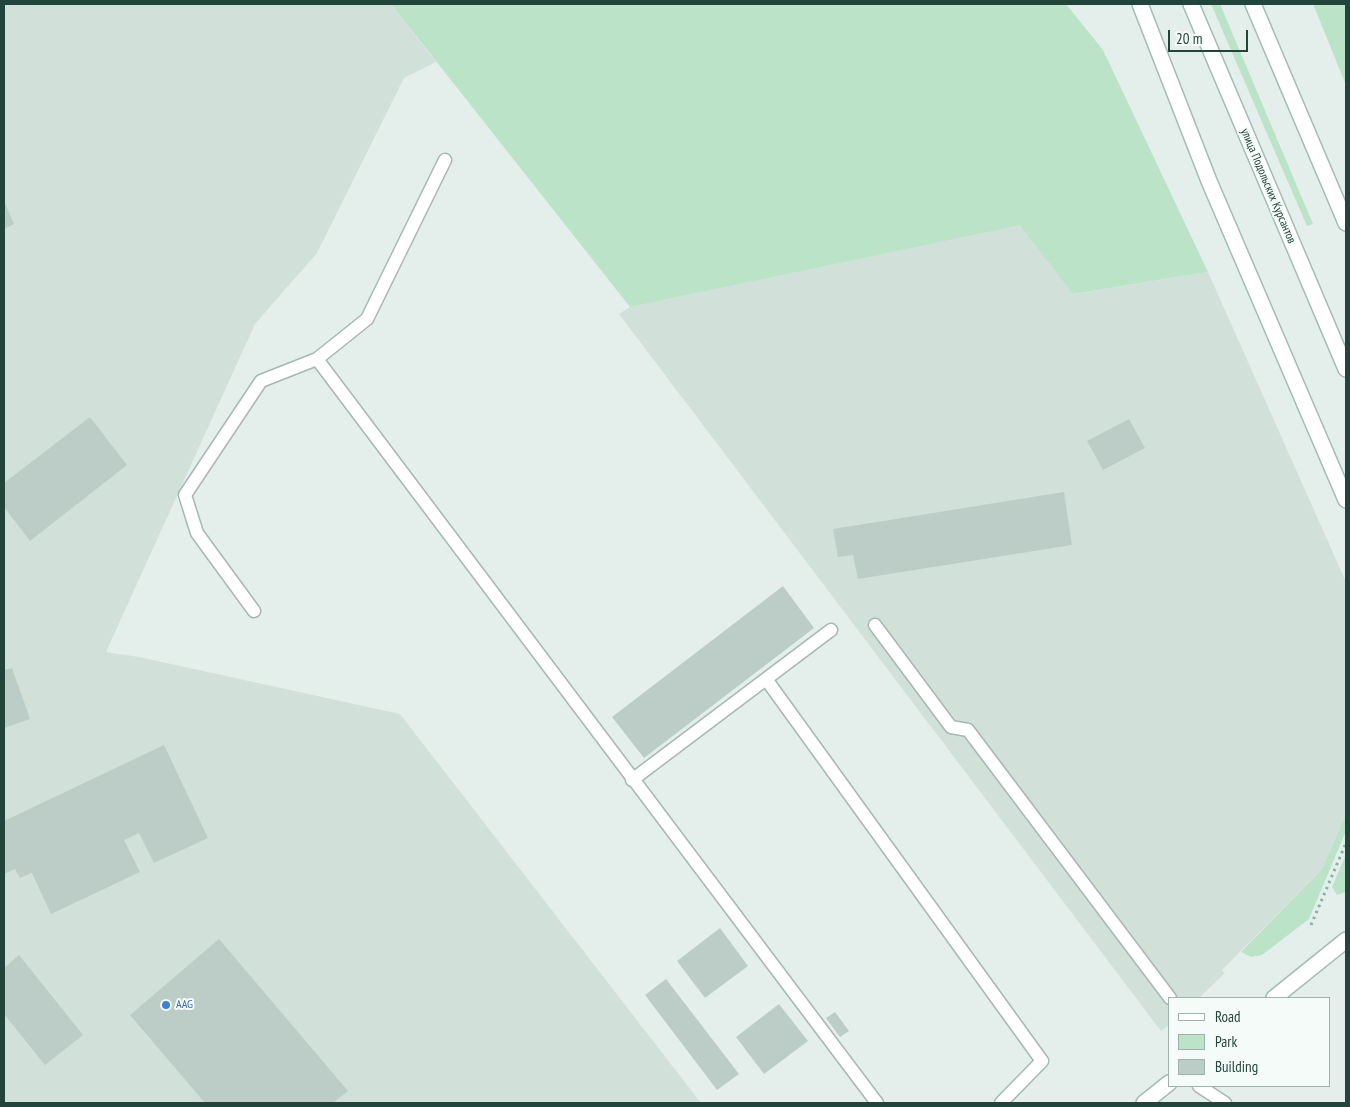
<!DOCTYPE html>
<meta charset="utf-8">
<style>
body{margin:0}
#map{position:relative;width:1350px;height:1107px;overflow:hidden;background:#e4efeb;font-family:"PT Sans Narrow",sans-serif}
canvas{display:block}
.frame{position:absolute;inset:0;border:5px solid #21443b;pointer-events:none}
.legend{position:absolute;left:1168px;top:997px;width:162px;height:90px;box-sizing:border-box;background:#f5fbf8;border:1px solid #a0b2ac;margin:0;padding:6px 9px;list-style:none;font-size:15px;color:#21443b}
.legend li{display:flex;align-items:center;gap:10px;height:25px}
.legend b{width:25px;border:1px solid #a0b2ac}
.scale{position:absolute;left:1168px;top:30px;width:80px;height:22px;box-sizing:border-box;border:2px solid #21443b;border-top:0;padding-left:6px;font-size:15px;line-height:18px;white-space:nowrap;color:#21443b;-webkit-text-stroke:4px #f5fbf8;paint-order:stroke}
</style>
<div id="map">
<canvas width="1350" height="1107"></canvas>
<div class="frame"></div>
<ul class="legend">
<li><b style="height:6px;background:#fff"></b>Road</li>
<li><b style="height:14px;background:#bbe3c7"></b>Park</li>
<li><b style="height:14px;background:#bccdc7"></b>Building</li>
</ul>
<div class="scale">20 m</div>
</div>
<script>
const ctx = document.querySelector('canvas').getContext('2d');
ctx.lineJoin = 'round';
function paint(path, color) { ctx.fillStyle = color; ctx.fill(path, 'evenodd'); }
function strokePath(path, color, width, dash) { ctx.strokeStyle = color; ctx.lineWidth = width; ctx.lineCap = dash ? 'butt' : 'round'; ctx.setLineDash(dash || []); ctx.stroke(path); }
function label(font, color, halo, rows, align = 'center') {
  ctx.font = font + ' "PT Sans Narrow",sans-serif'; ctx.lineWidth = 4; ctx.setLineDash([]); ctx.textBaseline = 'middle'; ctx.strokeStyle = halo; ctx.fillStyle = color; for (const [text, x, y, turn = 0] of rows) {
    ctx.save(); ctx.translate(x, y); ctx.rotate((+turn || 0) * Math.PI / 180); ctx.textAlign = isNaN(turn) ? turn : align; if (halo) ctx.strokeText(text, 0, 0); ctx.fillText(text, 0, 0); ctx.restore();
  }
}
paint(new Path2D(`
 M4 4H391L436 62 404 78 317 253 255 324 106 652 139 657 400 714 701 1103H4Z
 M1021 224 1074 294 1208 272 1346 582V814L1322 869 1222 970 1225 973 1199 998H1169V1025L1161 1031 619 314 630 307Z`), '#d2e0da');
paint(new Path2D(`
 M391 4H1066L1103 50 1208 272 1073 294 1020 225 630 307Z
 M1211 4H1220L1313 224 1307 226Z
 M1313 4H1346V85Z
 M1346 814V831L1309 919 1262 955 1251 957 1241 952 1322 869Z
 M1346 854V892L1337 895 1332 887Z`), '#bbe3c7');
paint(new Path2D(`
 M4 201 14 224 4 229Z
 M90 417 127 465 30 541 4 507V483Z
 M1129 419 1145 448 1103 470 1087 441Z
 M1064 492 1072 545 858 579 853 555 838 557 833 529Z
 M783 586 814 628 644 758 612 717Z
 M12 668 30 719 4 728V670Z
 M164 745 208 838 154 863 139 833 124 840 140 872 51 914 32 873 20 878 15 869 4 874V821Z
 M720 928 748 966 705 998 677 961Z
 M219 939 348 1091 333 1103H205L130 1015Z
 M19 955 83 1035 45 1065 4 1014V968Z
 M666 979 739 1074 717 1090 645 995Z
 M779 1004 808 1041 764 1074 736 1037Z
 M835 1012 849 1031 840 1037 826 1018Z`), '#bccdc7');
const lane = new Path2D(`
 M445 160 367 319 317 359 877 1103
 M254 611 197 533 185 495 261 381 317 359
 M875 625 951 727 968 730 1170 998
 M766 679 1042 1061 1001 1103
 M632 780 831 630
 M1199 1086 1225 1103`);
const secondary = new Path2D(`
 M1140 4 1209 181 1346 500
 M1191 4 1346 369
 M1253 4 1346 223
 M1274 998 1346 940
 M1144 1103 1169 1083`);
strokePath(lane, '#a6b8b3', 15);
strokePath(secondary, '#a1bcb3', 18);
strokePath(new Path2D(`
 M1311 925 1346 843`), '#81b6a7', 3, [2.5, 4]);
strokePath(lane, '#fff', 12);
strokePath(secondary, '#fff', 15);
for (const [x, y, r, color] of [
 [166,1005,5,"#3f7fe0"]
]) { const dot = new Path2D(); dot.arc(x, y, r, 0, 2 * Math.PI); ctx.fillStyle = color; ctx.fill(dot); strokePath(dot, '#f5fbf8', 2); }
label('12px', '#21443b', '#f5fbf8', [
 ["улица Подольских Курсантов",1268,186,67]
]);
label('12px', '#366cbe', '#f5fbf8', [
 ["AAG",176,1005]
], 'left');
</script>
